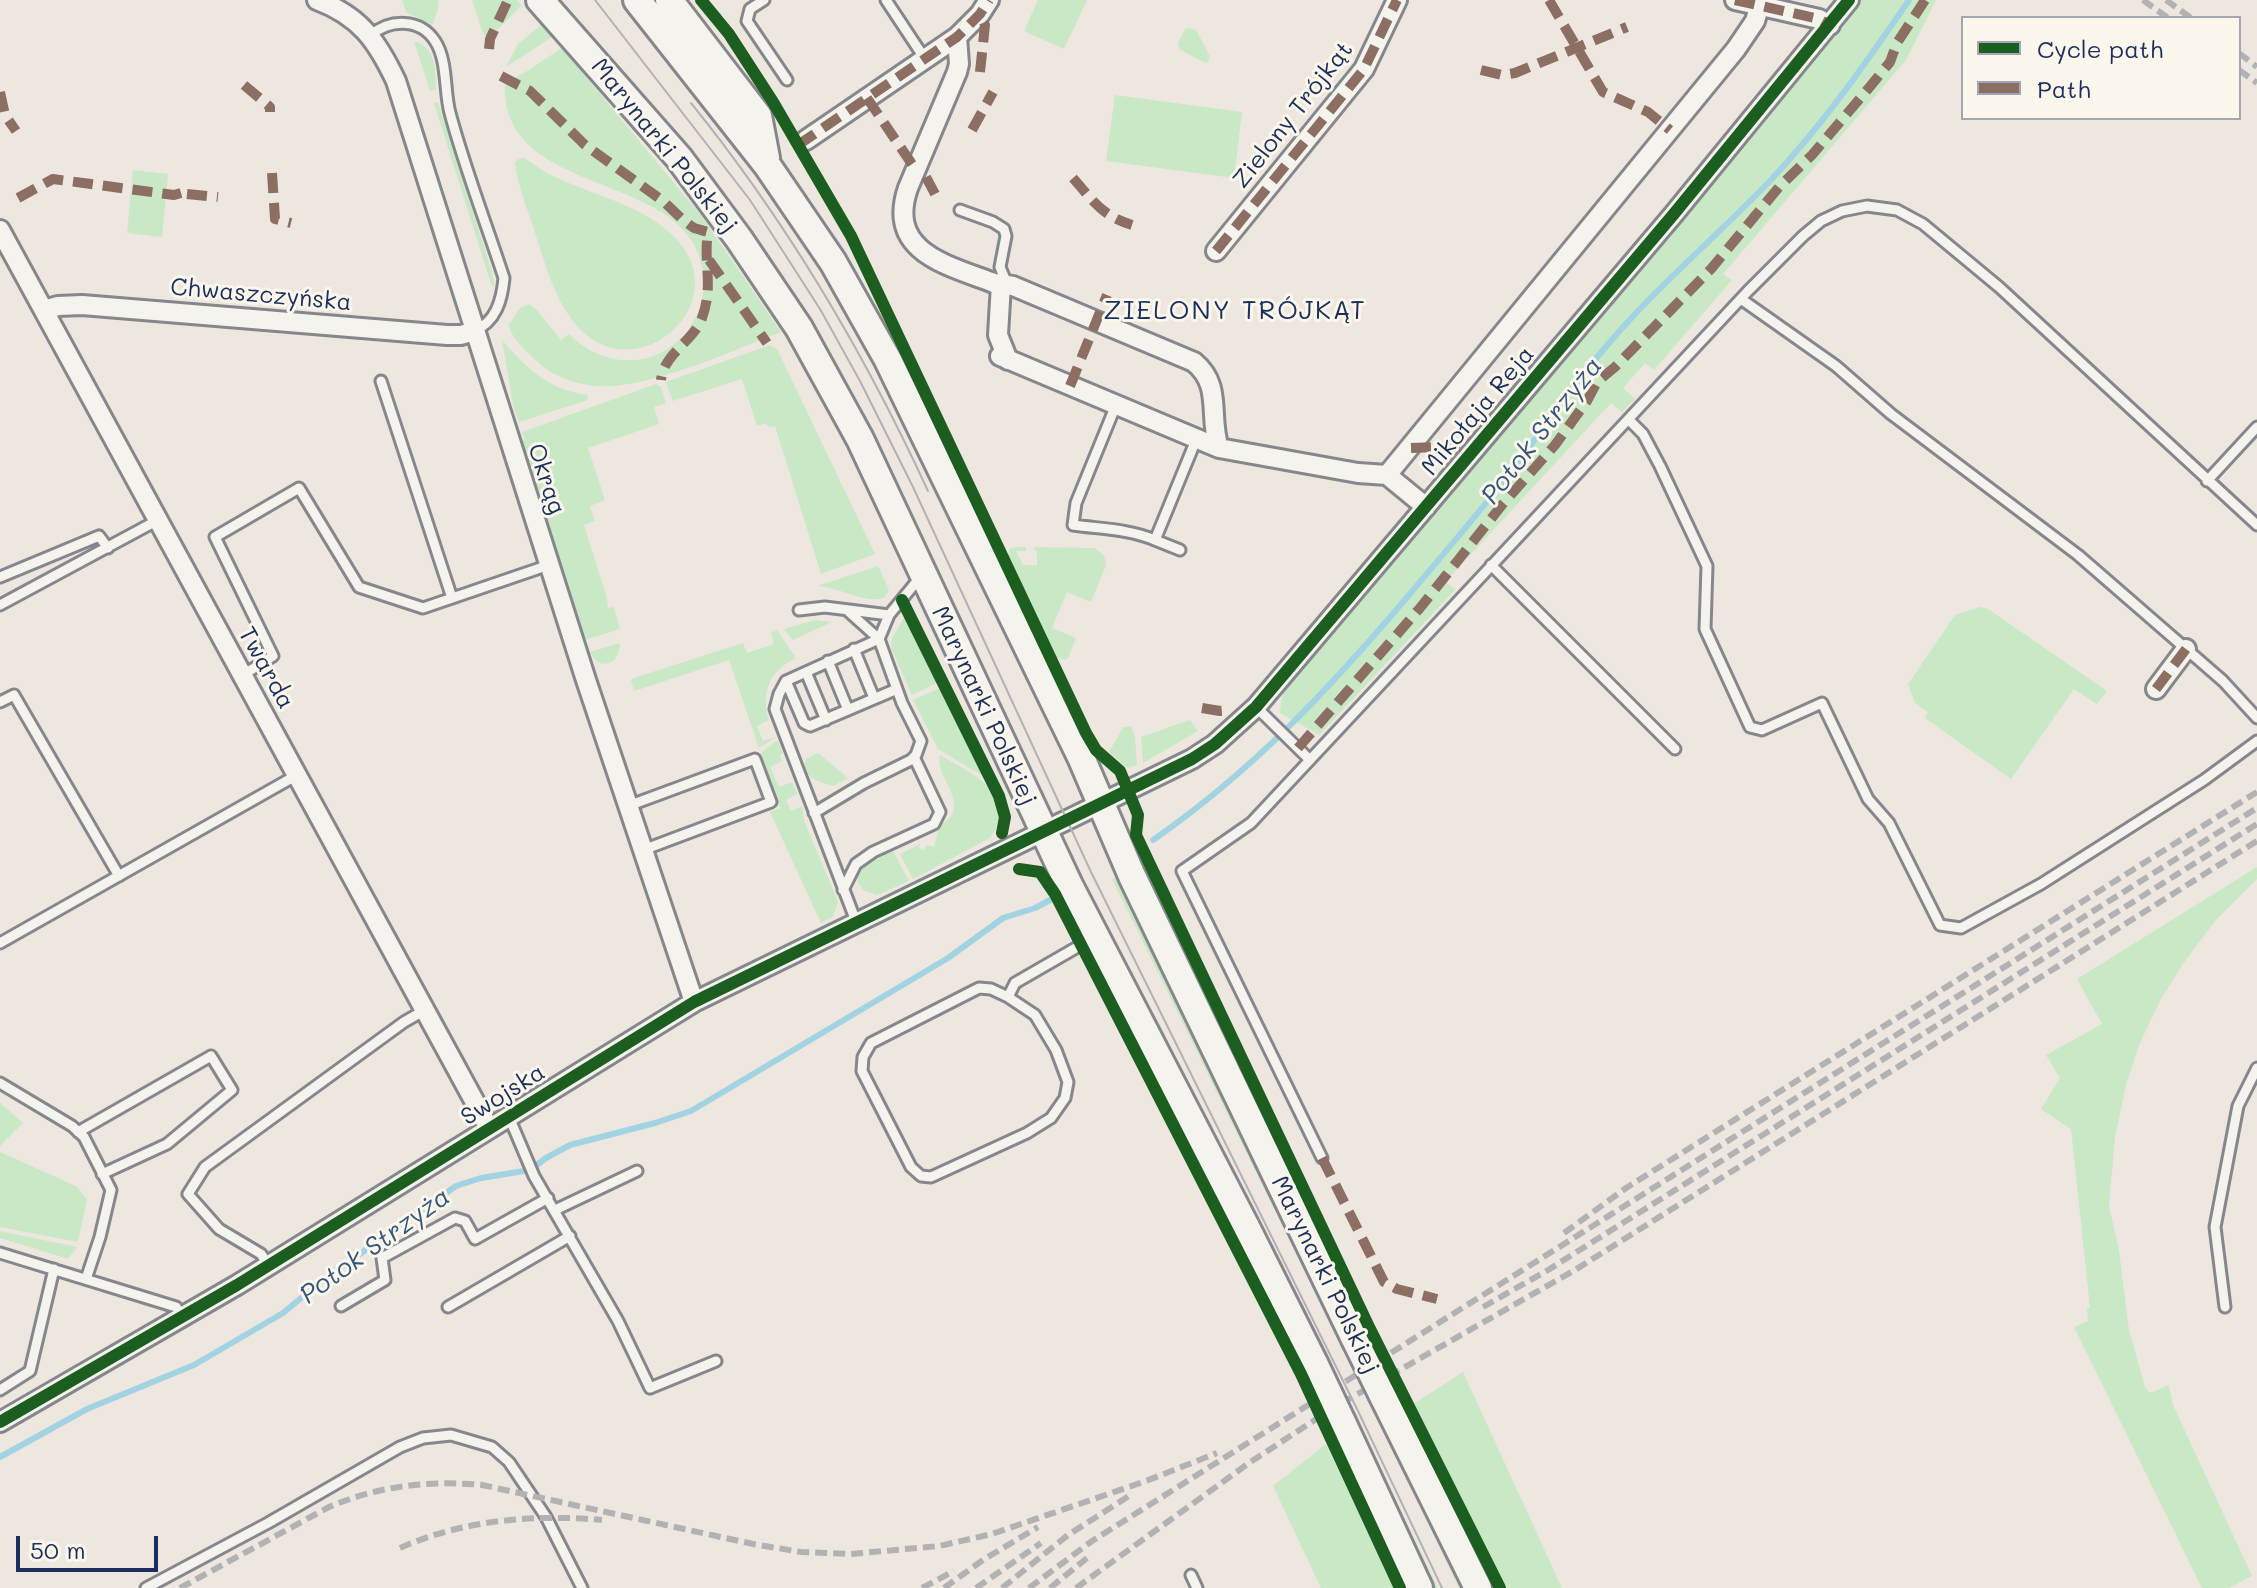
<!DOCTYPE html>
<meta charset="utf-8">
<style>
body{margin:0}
#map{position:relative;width:2257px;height:1588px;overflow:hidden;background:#eee7df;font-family:Mali,sans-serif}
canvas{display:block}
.legend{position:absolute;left:1961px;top:16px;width:280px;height:104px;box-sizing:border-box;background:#fbf7ec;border:2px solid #a1a7b3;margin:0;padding:10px 14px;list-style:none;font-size:24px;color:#1b2f5e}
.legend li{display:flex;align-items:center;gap:16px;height:40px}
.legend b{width:40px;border:2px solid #a1a7b3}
.scale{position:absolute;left:16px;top:1536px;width:142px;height:36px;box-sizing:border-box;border:4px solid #1b2f5e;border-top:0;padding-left:10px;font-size:24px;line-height:28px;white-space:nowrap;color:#1b2f5e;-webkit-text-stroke:6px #fbf7ec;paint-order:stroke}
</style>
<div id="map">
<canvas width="2257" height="1588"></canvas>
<ul class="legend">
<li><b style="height:10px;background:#1b5e20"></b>Cycle path</li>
<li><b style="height:10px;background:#8d6e63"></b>Path</li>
</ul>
<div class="scale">50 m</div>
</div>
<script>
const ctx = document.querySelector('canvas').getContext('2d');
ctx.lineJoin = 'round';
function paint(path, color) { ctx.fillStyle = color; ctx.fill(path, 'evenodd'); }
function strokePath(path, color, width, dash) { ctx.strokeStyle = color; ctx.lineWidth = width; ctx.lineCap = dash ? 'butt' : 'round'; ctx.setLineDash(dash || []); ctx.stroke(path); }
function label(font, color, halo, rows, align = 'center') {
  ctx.font = font + ' Mali,sans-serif'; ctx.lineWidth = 6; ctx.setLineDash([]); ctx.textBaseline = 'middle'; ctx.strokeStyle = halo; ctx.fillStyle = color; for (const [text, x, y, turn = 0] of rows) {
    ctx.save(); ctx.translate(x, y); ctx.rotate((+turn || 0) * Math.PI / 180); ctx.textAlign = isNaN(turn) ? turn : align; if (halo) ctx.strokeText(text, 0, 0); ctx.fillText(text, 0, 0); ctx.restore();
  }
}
paint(new Path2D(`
 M402 0H438V10L432 25 406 12Z
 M472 0H517L522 5 489 38 483 34Z
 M1038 0H1087L1064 49 1024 31Z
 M1862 0H1936L1906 60 1723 274 1732 280 1654 370 1645 363 1623 388 1635 399 1622 412 1611 403 1446 581 1455 590 1319 735 1280 713 1282 693Z
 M541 25 552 37 506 67 518 44Z
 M1189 28 1196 30 1210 56 1208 61 1206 63 1180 50 1178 43 1185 29Z
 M414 41C437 48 435 70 436 90L430 91Z
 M562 48 703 218 781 332C735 350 660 383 613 386 584 388 555 379 534 359 525 350 511 338 509 325L520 308 529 304 537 310 561 340 569 334C600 366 649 371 682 337 696 323 704 302 704 282 702 165 498 205 505 82L524 73Z
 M1115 95 1242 112 1234 178 1106 161Z
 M438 102 492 272 495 287 491 284 434 103Z
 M524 158C534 164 543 172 555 177 597 197 646 205 678 241 735 305 636 391 578 327 556 302 547 270 537 239 530 215 518 188 515 163L518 159Z
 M133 170 168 174 162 237 127 233Z
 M502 340C527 369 548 389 587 395L588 400 519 422 513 405Z
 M770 345 777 349 875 554 821 574 775 426 768 427 766 423 757 426 742 379 673 401 666 382Z
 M656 384 661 387 666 403 654 407 659 424 588 448 605 500 590 506 595 521 584 525 607 598 608 608 614 607 620 629 584 640 520 442 525 440 522 432Z
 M1026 547V551H1016L1023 565H1037V551L1033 550 1034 547 1094 548 1104 555 1106 565 1091 602 1067 592 1052 628 1076 638 1068 658 1065 660 1056 657 1008 555 1010 548Z
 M878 566 889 590 884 598C863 604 840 587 817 586Z
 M1980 607 1988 609 2107 691 2097 704 2074 689 2011 779 1925 718 1928 712 1915 703 1908 684 1955 615Z
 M905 616 937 680 935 684 912 695 891 648 892 638Z
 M815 620 832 622 793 640 784 629Z
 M777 630 796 658C770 670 760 693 769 720L757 726 763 741 776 737 759 748 729 660 634 691 631 680 634 678 743 643 747 653 774 644 771 633Z
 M620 643C620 664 600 673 590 652Z
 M938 689 941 690 983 776 938 749 913 700Z
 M1190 720 1198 731 1143 763 1141 737Z
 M1131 726 1135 737 1137 765 1128 768 1109 752 1123 727Z
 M778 740 783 754 780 755 782 761 770 767 779 787 792 782 797 794 786 800 791 811 802 806 804 820 838 902 833 917 821 923 770 812 780 808 761 753Z
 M818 753 848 778 833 786C819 782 801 777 806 759Z
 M940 755C971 773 1021 795 990 838L913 879 900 854 920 844 919 848 924 850 927 845 934 847C936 842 937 831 940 827 945 820 954 818 954 806 954 786 936 775 940 755Z
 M893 851 909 881 877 895 863 890 858 882V872L862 870 860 866Z
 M2257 867V879L2215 921 2182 965 2160 1001 2139 1045 2126 1085 2115 1137 2109 1206 2119 1250 2129 1330 2145 1387 2150 1393 2169 1385 2173 1405 2252 1576 2229 1588H2202L2074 1327 2088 1321 2087 1308H2090L2071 1129 2041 1109 2060 1078 2046 1055 2102 1024 2077 979Z
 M1116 877 1206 1067 1273 1190 1347 1344 1342 1347 1112 879Z
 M1154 1013 1234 1172 1231 1174 1149 1016Z
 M0 1103 23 1123 0 1146Z
 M0 1152 76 1186 87 1199 78 1242 0 1227Z
 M0 1231 77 1247 68 1259 0 1238Z
 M1463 1372 1562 1588H1507L1412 1405Z
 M1374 1402 1466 1588H1459L1371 1403Z
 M1354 1414 1438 1588H1431L1351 1416Z
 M1326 1444 1394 1588H1321L1273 1486Z`), '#c9e8c5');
strokePath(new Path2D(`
 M1153 840C1254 770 1330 688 1409 595 1444 553 1480 512 1513 469 1543 429 1571 387 1604 349 1654 289 1715 238 1769 182 1822 126 1866 63 1909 0
 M0 1457 87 1409 194 1365 283 1313 323 1280 456 1186 481 1178 530 1170 546 1158 570 1145 655 1123 691 1111 948 958 1003 918 1035 908 1050 900`), '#a2d3e2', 6);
const lane = new Path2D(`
 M764 0 750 9 747 21 787 80
 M886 0 925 59
 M371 35C390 19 420 18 435 41 448 61 444 91 450 113 465 169 486 223 504 278 502 300 496 322 474 331
 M960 210 993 222 1004 229 1006 236 1000 267 1007 284
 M1741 299 1836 366 1891 414 2078 555 2223 681 2257 718
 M381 381 452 598
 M1116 405 1076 503 1073 525C1101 529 1129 529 1155 540L1196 440
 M1629 420 1643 434 1660 466 1707 566 1705 629 1750 727 1762 730 1822 703 1868 799 1889 823 1940 925 1961 928 2041 884 2204 780 2257 741
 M2207 481 2257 427
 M1155 540 1180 550
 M1491 565 1675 749
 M0 577 99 536 108 548
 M0 605 158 520
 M799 610 825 607 889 615
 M849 612 879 639 786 681 779 694 775 709 857 924
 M854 649 874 698
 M828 661 848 710
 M806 672 826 720
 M243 675 273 656 215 537 299 488 359 587 423 608 549 565
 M786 681 804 723 810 726 897 689
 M0 702 14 695 119 876
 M1256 707 1310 760
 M628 806 755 759 771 802 643 850
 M814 813 864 783 911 760 916 755 921 741 902 703 879 639 889 615 922 575
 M843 890 856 864 873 852 934 824 940 812 914 757
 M0 943 297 775
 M1008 997 991 989 979 988 871 1043 863 1057 862 1071 911 1167 921 1176 931 1177 1027 1133 1051 1118 1065 1098 1068 1082 1056 1050 1035 1015 1008 997 1015 983 1093 938
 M0 1083 72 1126 84 1137 111 1190 100 1237 86 1279
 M509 1117 534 1176 618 1321 650 1388 716 1361
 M78 1132 211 1056 232 1090 167 1144 102 1174
 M1322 1158 1182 871 1251 823 1748 291 1803 236 1821 221 1842 211 1867 206 1897 210 1923 224 1999 287 2257 525
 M555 1210 637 1171
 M0 1253 176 1307 182 1315
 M269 1266 261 1254 219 1229 188 1194 205 1167 404 1022 425 1010
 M341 1306 385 1280 382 1258 455 1218 465 1221 475 1239 548 1198
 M448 1307 570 1236
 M2225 1307 2215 1227 2238 1106 2257 1068
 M0 1390 30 1371 54 1269
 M1191 1575 1197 1588
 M146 1588 268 1523 400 1447 423 1438 451 1435 492 1447 509 1462 546 1517 582 1588`);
const street = new Path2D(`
 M317 0C360 16 377 41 396 81L586 680 694 1002
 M1735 0 1819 19 1830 25
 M957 37 959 64 957 72 908 188C886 252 947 265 994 283L1001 284
 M806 140 957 37 980 14 989 0
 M0 230 489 1128
 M1216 251 1364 69 1397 0
 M44 310 58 306 82 305 447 335H461L474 331
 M1000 356 1219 448 1358 473 1387 475 1736 49 1755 21 1760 4
 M1008 360 998 335 1001 284 1013 286 1194 362C1223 386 1208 416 1219 448
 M1387 475 1426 507
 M2156 689 2186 649
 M0 1422 237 1285 694 1002 1192 759 1215 744 1256 707 1673 215 1849 0`);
const secondary = new Path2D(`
 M540 0 679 158 739 239 799 328 860 439 1069 885 1246 1227 1315 1365
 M637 0 767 165 833 262 888 360 1081 757 1132 876 1355 1339
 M669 0 758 116 766 158
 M1383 1396 1478 1588
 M1342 1422 1419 1588`);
strokePath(lane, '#86878c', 15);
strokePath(street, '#86878c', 24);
strokePath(secondary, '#86878c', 32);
strokePath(lane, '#f5f3ee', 9);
strokePath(street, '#f5f3ee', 18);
strokePath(secondary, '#f5f3ee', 26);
strokePath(new Path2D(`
 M595 0 750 200 820 309 860 381 913 487 1091 872 1358 1411 1442 1588
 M691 103C787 222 864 352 928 491`), '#b2b2b4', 2);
strokePath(new Path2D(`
 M2143 0 2168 18
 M2166 0 2191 18
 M2239 53 2257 67
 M2239 70 2257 83
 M1564 1233 1626 1188 2257 792
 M1483 1307 1548 1270 2257 824
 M400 1548C462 1520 534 1514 602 1520
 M180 1588 329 1507C378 1486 429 1480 482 1485L753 1544 801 1552 851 1554 939 1546 992 1534 1146 1481 1217 1453
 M922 1588 954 1571
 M944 1588 983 1560 1038 1527
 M976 1588 1041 1543
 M1002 1588 1068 1535 1132 1494
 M1029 1588 1092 1541 2257 808
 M1050 1588 1087 1558
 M1076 1588 1249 1463 1333 1408 1575 1270 2257 841`), '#b2b2b4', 6, [12, 6]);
const secondaryBridge = new Path2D(`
 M1355 1339 1383 1396
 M1315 1365 1342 1422`);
strokePath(secondaryBridge, '#86878c', 32, []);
strokePath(secondaryBridge, '#f5f3ee', 26);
strokePath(new Path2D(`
 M1549 0 1603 92 1648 112 1670 130
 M1735 0 1819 19 1830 25
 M489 49 490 39 508 0
 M1481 70 1502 75 1515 73 1627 27
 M980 72 985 25 980 14
 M501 76 530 91 585 145 663 201 683 220 694 228 708 232C703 263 714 285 702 318 693 342 664 353 661 380
 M244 85 270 107V112
 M0 92 5 115 16 131
 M867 98 916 170
 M972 130 993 92
 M798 145 957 37 980 14 989 0
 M272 173 275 219 291 223
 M926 177 935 194
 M1073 178C1094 202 1101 215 1132 225
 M187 194 218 197
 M18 198 53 179 174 195 181 193
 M1216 251 1364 69 1397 0
 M709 260 767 343
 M1070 386 1107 295
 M1411 448 1460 446
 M2156 689 2186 649
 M1202 708 1220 711 1231 710
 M1298 748 1420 608 1502 505 1555 445 1587 401 1597 382 1615 367 1711 269 1779 187 1812 155 1868 89 1890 62 1897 43 1925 0
 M1322 1158 1384 1282 1397 1289 1437 1299`), '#8d6e63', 10, [20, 10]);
strokePath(new Path2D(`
 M701 0 729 34 773 102 851 236 1086 733 1096 750 1120 771 1138 815 1136 835 1370 1329 1500 1588
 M902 600 999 796 1005 817 1002 833
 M1019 869 1040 872 1055 894 1301 1374 1400 1588
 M0 1422 237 1285 694 1002 1192 759 1215 744 1256 707 1673 215 1849 0`), '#1b5e20', 12);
label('24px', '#1b2f5e', '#fbf7ec', [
 ["Zielony Trójkąt",1293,115,-52],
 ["Marynarki Polskiej",664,146,51],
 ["Chwaszczyńska",261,295,5],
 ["Mikołaja Reja",1478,411,-50],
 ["Okrąg",546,479,72],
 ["Twarda",266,668,61],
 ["Marynarki Polskiej",984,706,65],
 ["Swojska",503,1095,-32],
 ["Marynarki Polskiej",1325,1275,64]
]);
ctx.letterSpacing = '2px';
label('26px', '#1b2f5e', '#fbf7ec', [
 ["ZIELONY TRÓJKĄT",1235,311]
]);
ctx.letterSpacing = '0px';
label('italic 26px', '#35567f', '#fbf7ec', [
 ["Potok Strzyża",1542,431,-52],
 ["Potok Strzyża",375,1246,-36]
]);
</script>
